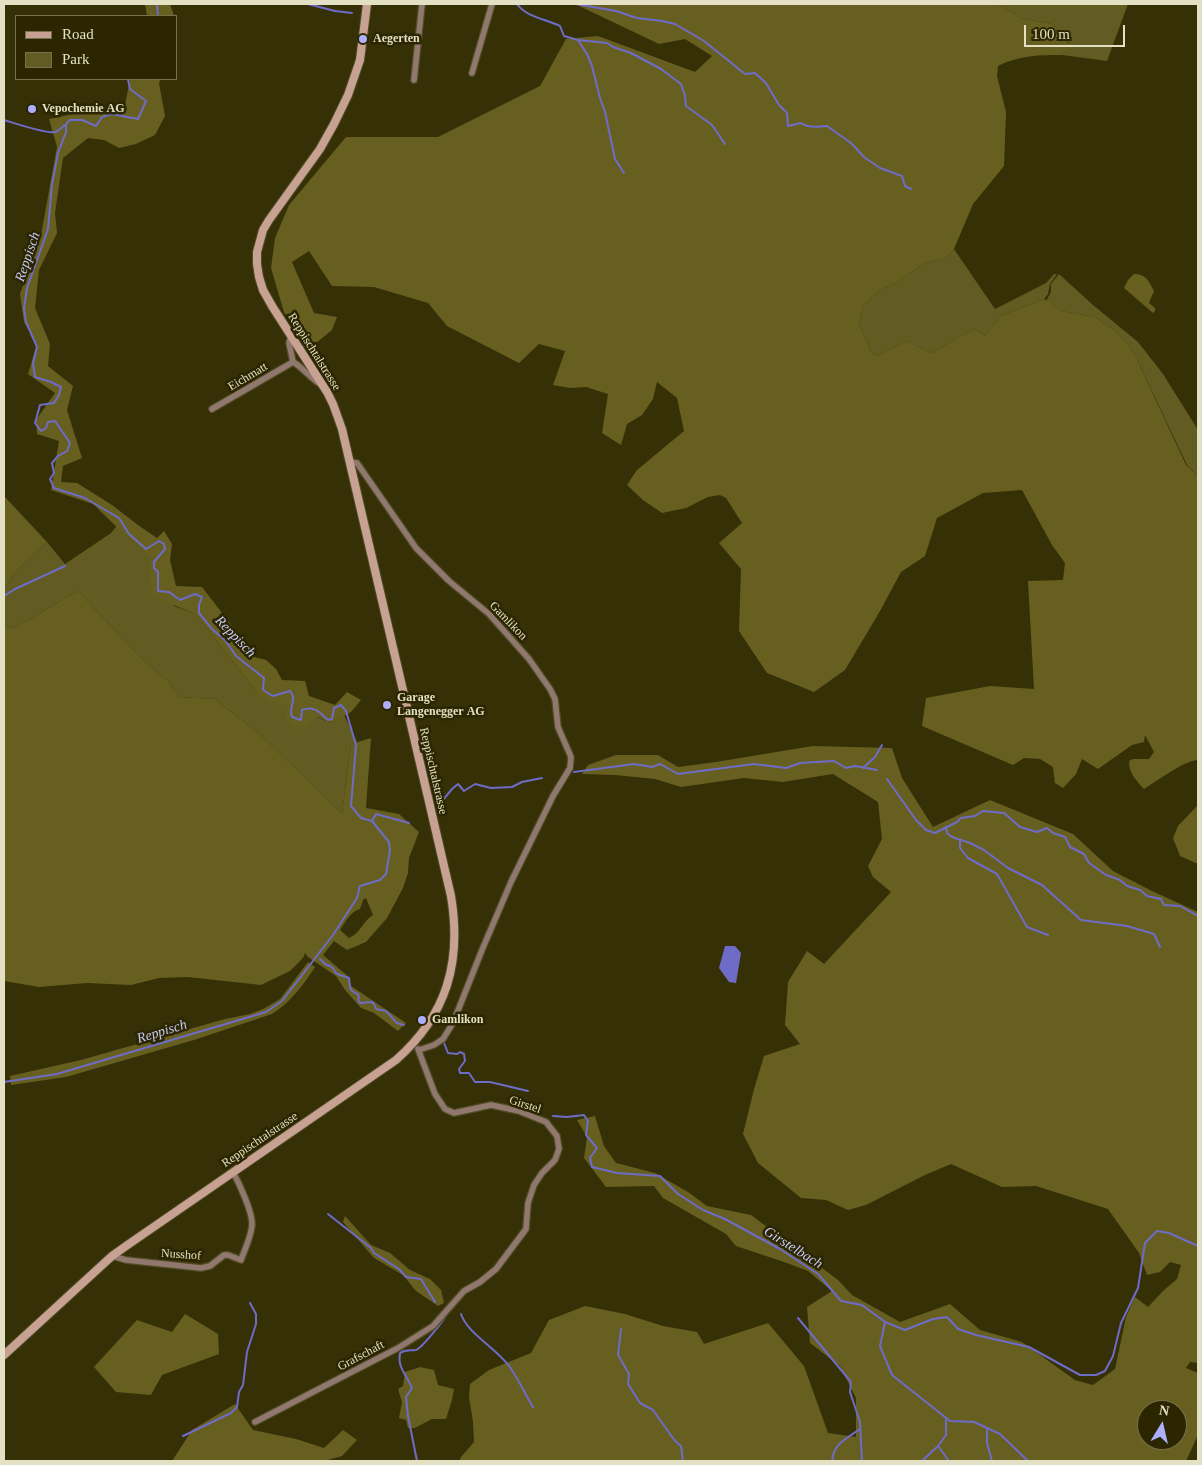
<!DOCTYPE html>
<style>
body{margin:0}
#map{position:relative;width:1202px;height:1465px;overflow:hidden;background:#353006;font-family:"Times New Roman",serif}
canvas{display:block}
.frame{position:absolute;inset:0;border:5px solid #e3e0c4;pointer-events:none}
.legend{position:absolute;left:15px;top:15px;width:162px;height:65px;box-sizing:border-box;background:#2b2600;border:1px solid #75704e;margin:0;padding:6px 9px;list-style:none;font-size:15px;color:#e3e0c4}
.legend li{display:flex;align-items:center;gap:10px;height:25px}
.legend b{width:25px;border:1px solid #75704e}
.north{position:absolute;left:1137px;top:1400px;width:50px;height:50px;box-sizing:border-box;background:#2b2600;border:1px solid #75704e;border-radius:50%;rotate:9deg;font-size:14px;font-weight:700;line-height:20px;text-align:center;color:#e3e0c4}
.north::after{content:'';display:block;margin:auto;width:18px;height:22px;background:#adaffb;clip-path:polygon(50% 0,100% 100%,50% 72%,0 100%)}
.scale{position:absolute;left:1024px;top:25px;width:101px;height:22px;box-sizing:border-box;border:2px solid #e3e0c4;border-top:0;padding-left:6px;font-size:15px;line-height:18px;white-space:nowrap;color:#e3e0c4;-webkit-text-stroke:4px #2b2600;paint-order:stroke}
</style>
<div id="map">
<canvas width="1202" height="1465"></canvas>
<div class="frame"></div>
<ul class="legend">
<li><b style="height:6px;background:#c7a192"></b>Road</li>
<li><b style="height:14px;background:#625b22"></b>Park</li>
</ul>
<div class="north">N</div>
<div class="scale">100 m</div>
</div>
<script>
const ctx = document.querySelector('canvas').getContext('2d');
ctx.lineJoin = 'round';
function paint(path, color) { ctx.fillStyle = color; ctx.fill(path, 'evenodd'); }
function strokePath(path, color, width, dash) { ctx.strokeStyle = color; ctx.lineWidth = width; ctx.lineCap = dash ? 'butt' : 'round'; ctx.setLineDash(dash || []); ctx.stroke(path); }
function label(font, color, halo, rows, align = 'center') {
  ctx.font = font + ' "Times New Roman",serif'; ctx.lineWidth = 5; ctx.setLineDash([]); ctx.textBaseline = 'middle'; ctx.strokeStyle = halo; ctx.fillStyle = color; for (const [text, x, y, turn = 0] of rows) {
    ctx.save(); ctx.translate(x, y); ctx.rotate((+turn || 0) * Math.PI / 180); ctx.textAlign = isNaN(turn) ? turn : align; if (halo) ctx.strokeText(text, 0, 0); ctx.fillText(text, 0, 0); ctx.restore();
  }
}
paint(new Path2D(`
 M997 4H1128L1107 61 1062 55 1069 43 1052 24 1021 18Z
 M954 249 995 309 1046 283 1054 274H1057L1050 284 1048 294 1044 299 1000 316 985 336 974 329 931 353 907 341 877 356 871 352 859 323 864 305 879 290 896 283 924 263 946 258Z
 M1059 274 1093 305 1138 342 1163 374 1198 430V476L1187 465 1133 351 1116 331 1094 317 1062 311 1046 301 1051 292V284Z
 M117 526 125 535 153 558 174 606 193 613 205 626 257 693 332 723 344 715 357 742 351 744 342 814 262 736 215 699 179 697 167 680 143 660 78 591 14 628 4 625V591L15 572 47 542 65 564 111 533Z`), '#625b22');
paint(new Path2D(`
 M145 4H170L174 16H147Z
 M575 4H997L1021 18 1052 24 1069 44 1062 55C1039 55 1020 55 998 66L997 76 1006 112 1004 166 973 204 954 249 946 258 924 263 896 283 879 290 864 305 859 323 871 352 877 356 907 341 931 353 974 329 985 336 1000 316 1044 299 1062 311 1094 317 1116 331 1133 351 1186 465 1198 476V760C1185 760 1157 781 1144 789 1136 780 1129 774 1129 761L1133 759H1149L1154 752 1145 735 1144 742 1132 745 1098 769 1082 759 1076 774 1063 788 1055 783 1053 767 1040 759 1024 758 1013 765 922 726 926 698 990 686 1034 689 1028 581 1063 580 1065 563 1052 545 1022 490 983 493 937 518 925 556 901 572 880 611 845 670 814 692 767 673 739 631 741 569 719 543 742 523 726 498 720 495 708 497 686 508 662 513 643 500 627 485 637 470 684 431 677 398 657 382 653 399 642 415 627 424 621 445 602 433 608 394 586 387 570 388 553 385 565 351 539 344 519 363 447 326 428 303 374 287 332 286 309 251 292 262 314 313 337 317 332 330 310 348 284 312 271 268 275 238 289 205 346 137H438L540 86 566 39 598 36 695 72 712 56 685 39 659 44Z
 M130 79H161L159 83 165 116 155 135 136 144 119 148 104 140 88 138 63 158 55 213 57 233 39 270 35 308 50 344 48 366 73 386 67 410 82 458 63 466 61 482 77 483 112 505 138 525 157 538 164 531 172 544 170 560 176 586 202 587 239 635 236 642 250 656 266 660 276 669 282 680 305 681 309 696 335 705 347 692 361 700 351 712 332 723 318 717 301 730 286 720 287 705 276 706 257 693 205 626 193 613 152 596 149 569 152 558 125 535 93 504 51 490 59 441 37 434 36 420 55 393 28 374 37 344 24 322 20 294 41 235 57 147 49 119 107 107 124 111Z
 M1134 274C1146 274 1149 281 1154 291L1149 303 1155 308V311L1153 313 1124 288 1128 280Z
 M4 496 47 542 15 572 4 591Z
 M78 591 143 660 167 680 179 697 215 699 262 736 342 814 351 744 371 738 366 808 399 814 419 832 409 858 408 873 403 888 387 918 366 942 347 950 334 941 323 955 350 978 351 986 406 1023 398 1031 374 1013 361 1008 345 990 336 976 308 957 305 953 303 958 290 971 261 985 188 977 159 978 131 985 87 983 39 987 4 981V625L14 628ZM366 898 373 915C363 921 360 934 349 938L340 930C345 922 351 911 360 909L363 900Z
 M813 746 892 748 902 778 933 827 990 800 1073 834 1113 871 1152 891 1198 912V1363L1190 1362 1186 1368 1198 1373V1435L1186 1461H459L461 1457 474 1442 473 1422 469 1397 470 1384 489 1370 531 1353 549 1320 585 1306 625 1314 663 1326 697 1332 704 1344 768 1323 804 1366 828 1433 856 1437V1398L840 1366 810 1343 807 1307 832 1291 808 1271 787 1263 736 1246 726 1234 663 1198 654 1186 606 1187 584 1158 587 1137 577 1120 595 1116 604 1146 616 1163 655 1173 688 1192 707 1206 751 1215 838 1280 852 1295 900 1322 950 1304 980 1330 1022 1342 1075 1380 1093 1385 1115 1369 1126 1317 1135 1297 1148 1307 1163 1291 1177 1279 1181 1265 1170 1262 1160 1272 1147 1275 1139 1253 1108 1209 1036 1186 1002 1187 951 1164 925 1175 866 1205 848 1210 826 1200 801 1198 758 1163 743 1134 754 1089 764 1056 800 1044 785 1025 788 982 807 951 824 964 891 892 873 877 868 866 882 839 878 802 833 774 783 782 744 778 681 787 655 779 615 775 582 774 588 765 616 755H658L678 767 716 762ZM1147 1410H1177V1440H1147Z
 M1198 805V864L1180 856 1173 838 1178 826Z
 M308 962 315 967C304 984 290 1003 272 1014L194 1040 66 1077 11 1085 10 1076 81 1060 225 1019 250 1014 263 1009 280 999Z
 M345 1216 371 1245 390 1253 410 1270 430 1279 441 1290 444 1303 438 1306 416 1291 403 1275 374 1258 343 1222Z
 M185 1314 218 1334 219 1354 162 1375 151 1395 116 1392 94 1367 137 1320 172 1332Z
 M420 1367 434 1370 438 1385 454 1389 452 1400 446 1419H432L415 1428H408L406 1420 399 1418 402 1402 398 1389 403 1386 405 1372Z
 M235 1404 253 1430 296 1439 324 1448 343 1430 357 1440 342 1456 324 1461H172L192 1430Z`), '#675f20');
paint(new Path2D(`
 M725 946H735L741 953 736 983 729 982 719 968Z`), '#6f6cc8');
strokePath(new Path2D(`
 M157 4 158 16
 M308 4 335 11 352 13
 M517 4C526 17 546 19 560 26L564 36 578 40 607 43 613 47 631 53 661 69 681 84 685 96 686 106 712 125 725 144
 M576 4 616 11 637 18 662 21 675 24 704 41 745 74 755 73 766 83 779 105 787 113 788 126 801 123C807 128 819 127 827 126L851 143 864 157 880 168 902 176 905 186 911 189
 M578 40 587 54 592 66 600 98 605 112 615 159 624 173
 M4 120C14 123 46 134 55 132 59 131 62 127 65 125
 M4 596 15 589 65 566
 M863 768 875 757 882 745
 M574 772 634 764 652 767 660 764 678 774 754 764 786 768 800 763 834 761 846 768 855 766 877 770
 M887 779 916 820 926 830 935 833 957 822 961 818 975 816 983 811 1004 813 1020 827 1037 832 1047 828 1053 833 1065 837 1070 847 1084 854 1089 863 1106 875 1120 880 1127 886 1140 890 1147 896 1161 899 1164 905 1180 906 1198 916
 M438 806 452 789 458 784 464 791 475 784 491 788 512 787 522 782 542 778
 M372 821 376 814 409 823
 M946 827 947 833 952 837 970 843 984 850 1008 868 1042 885 1081 920 1127 926 1154 934 1160 947
 M960 840V848L968 858 997 874 1027 927 1048 935
 M320 959 325 964 332 967 336 973 340 975 349 978C350 985 348 991 358 994L359 997 358 1000 360 1003 372 1002 374 1004 376 1009 386 1011 397 1023 404 1025
 M444 1043 448 1053 457 1054 460 1052 464 1054 465 1061 459 1069 460 1073H469L475 1082H490L528 1091
 M4 1082 57 1074 266 1012 282 1001 333 935 357 898 360 886 380 880 386 874 390 850 389 842 372 821 361 818 351 806 356 745 346 711 341 705 334 708 332 719 328 720C320 713 314 705 302 710L301 720 292 717C288 706 298 700 290 691L273 696 263 690 264 678 236 656 225 640 212 629 199 613V605L202 597 195 594 180 600 169 592 158 591V572L154 568V562L165 549 164 544 159 541 146 549 129 534 119 518 85 498 54 488 50 479 54 473 52 463 58 456 67 451 70 443 55 421 48 422 46 428 41 431 35 423 40 405 54 403 59 395 61 387 51 382 35 377 33 363 37 347 26 322 24 309 27 288 48 229 52 184 58 153 66 132V124L70 120H82L96 126 102 117 112 114 138 119 146 101 130 89 128 79
 M553 1116 567 1117 584 1115 588 1121 586 1135 597 1148 590 1158 592 1167 617 1173 660 1176 678 1194 703 1210 725 1219 780 1249 818 1274 841 1301 862 1305 885 1322 880 1346 892 1375 950 1421 974 1422 1000 1434 1028 1461
 M328 1214 371 1248 374 1253 399 1269 406 1277 421 1279 435 1302
 M461 1314C467 1333 496 1348 509 1366 518 1378 525 1394 533 1407
 M798 1318 851 1382 850 1392 860 1422 862 1461
 M885 1322 905 1330 933 1319 947 1317 958 1329 976 1335 1029 1347 1080 1375H1096L1105 1371 1113 1356 1121 1323 1138 1288 1145 1243 1157 1231 1169 1233 1198 1246
 M621 1329 618 1355 629 1374 628 1384 640 1403 653 1410 675 1441 681 1446 683 1461
 M946 1418V1435L938 1446 949 1461
 M987 1429V1443L992 1461
 M183 1436 231 1413 237 1407 239 1392 243 1385 247 1352 256 1324V1314L250 1303
 M417 1461 408 1416 406 1397 412 1388C407 1375 397 1368 400 1353 406 1349 410 1351 416 1350 422 1348 445 1319 448 1312
 M832 1461C834 1443 846 1439 860 1429
 M922 1461 938 1446`), '#6f6cc8', 2);
const minor = new Path2D(`
 M472 73 492 4
 M414 80 422 4
 M293 362C304 368 310 379 322 385
 M212 409 293 362 289 343 291 336
 M350 462 357 463 416 548 449 581 489 614 529 659 550 689 555 699 558 727 571 757 570 768 553 796 511 882 482 950 453 1023 443 1039 434 1045 419 1050
 M112 1256 126 1260 201 1268 210 1266 224 1255H228L241 1260C245 1249 251 1237 252 1225 253 1213 239 1183 233 1172
 M255 1422 398 1348 433 1326 464 1291 480 1282 496 1269 526 1229 528 1203 534 1185 542 1173 555 1160 559 1149 557 1136 546 1122 519 1111 491 1105 454 1113 445 1109 435 1094 418 1049`);
const secondary = new Path2D(`
 M4 1355 112 1256 126 1246 396 1060C447 1015 462 962 451 896L342 429 333 404 327 392 272 306 263 290 259 277 257 264V252L263 230 269 220 320 149 334 124 348 95 360 60 367 4`);
strokePath(minor, '#514c24', 8);
strokePath(secondary, '#514c24', 10);
strokePath(minor, '#90786f', 5.5);
strokePath(secondary, '#c7a192', 8);
for (const [x, y, r, color] of [
 [363,39,5,"#adaffb"],
 [32,109,5,"#adaffb"],
 [387,705,5,"#adaffb"],
 [422,1020,5,"#adaffb"]
]) { const dot = new Path2D(); dot.arc(x, y, r, 0, 2 * Math.PI); ctx.fillStyle = color; ctx.fill(dot); strokePath(dot, '#2b2600', 2); }
label('bold 12px', '#e3e0c4', '#2b2600', [
 ["Aegerten",373,39],
 ["Vepochemie AG",42,109],
 ["Garage",397,698],
 ["Langenegger AG",397,712],
 ["Gamlikon",432,1020]
], 'left');
label('12px', '#e3e0c4', '#2b2600', [
 ["Reppischtalstrasse",314,352,58],
 ["Eichmatt",248,377,-31],
 ["Gamlikon",508,621,46],
 ["Reppischtalstrasse",433,771,77],
 ["Girstel",525,1105,18],
 ["Reppischtalstrasse",260,1140,-34],
 ["Nusshof",181,1255,4],
 ["Grafschaft",361,1356,-28]
]);
label('italic 14px', '#c6c9f9', '#2b2600', [
 ["Reppisch",28,257,-71],
 ["Reppisch",235,637,46],
 ["Reppisch",162,1032,-17],
 ["Girstelbach",793,1248,32]
]);
</script>
